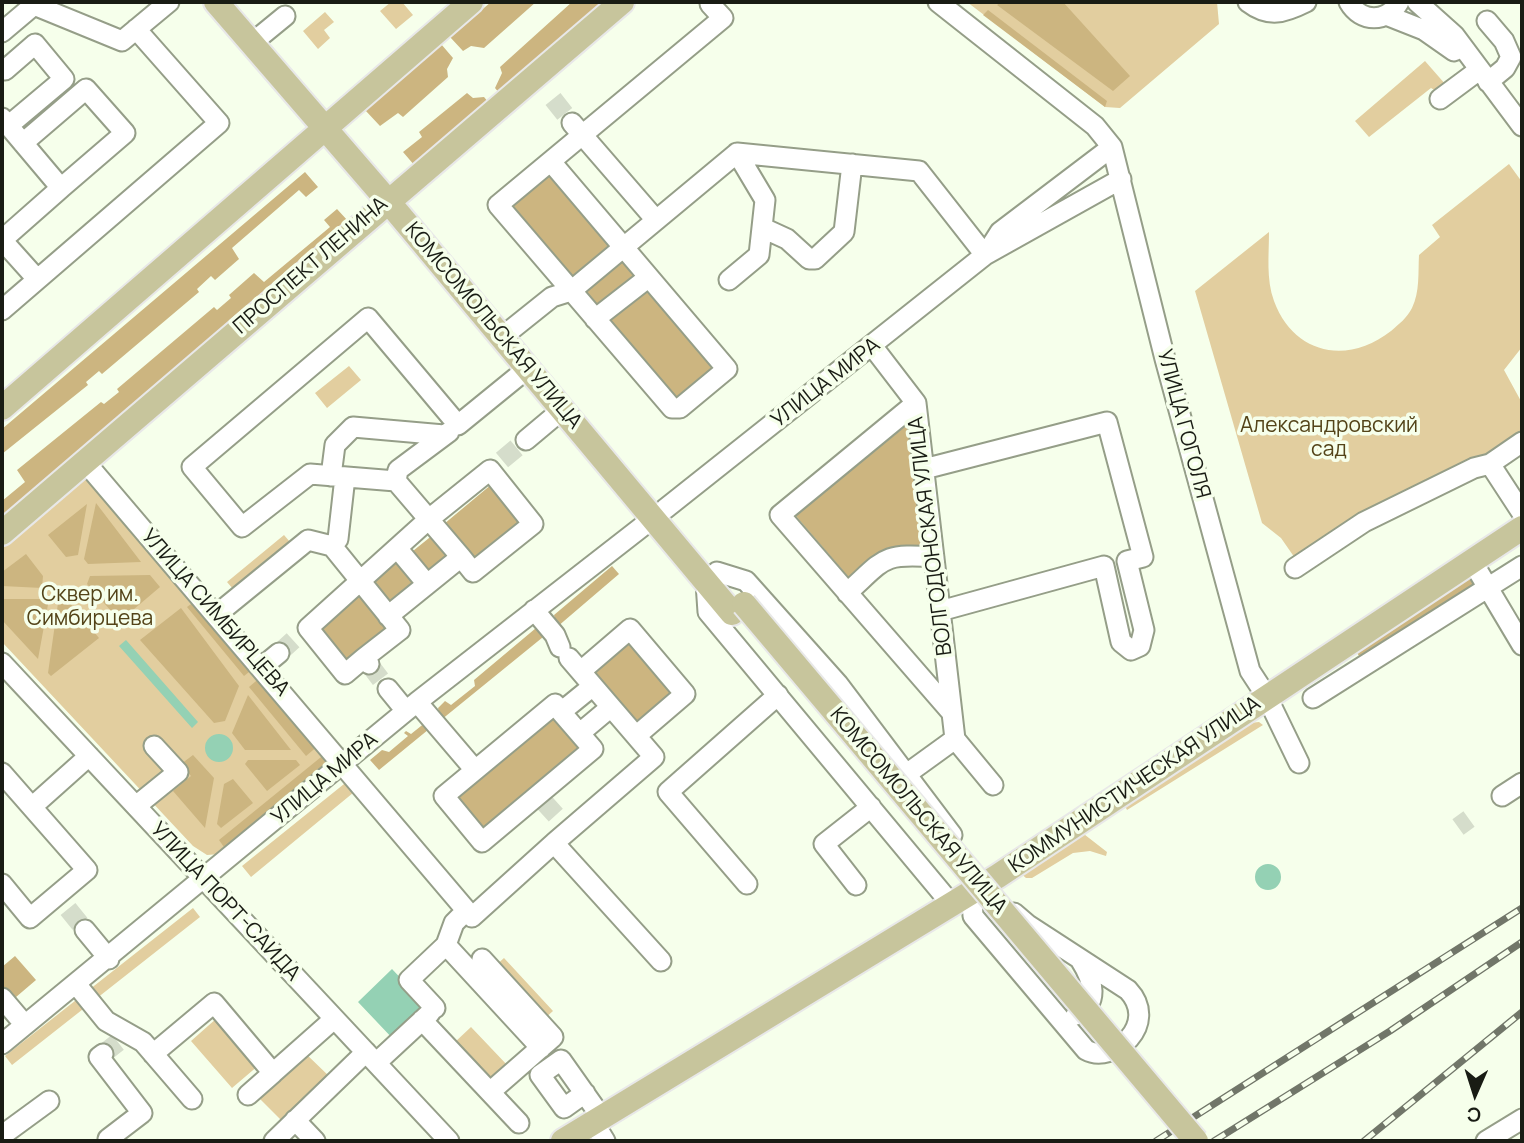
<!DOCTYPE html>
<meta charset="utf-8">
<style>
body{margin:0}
#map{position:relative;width:1524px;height:1143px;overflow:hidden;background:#f6ffeb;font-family:Manrope,sans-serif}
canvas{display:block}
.frame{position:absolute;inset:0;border:4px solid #191c14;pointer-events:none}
.north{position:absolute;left:1440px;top:1059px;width:70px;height:70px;-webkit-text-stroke:5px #f6ffeb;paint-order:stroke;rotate:183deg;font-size:19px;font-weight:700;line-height:28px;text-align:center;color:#191c14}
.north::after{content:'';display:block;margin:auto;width:24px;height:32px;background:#191c14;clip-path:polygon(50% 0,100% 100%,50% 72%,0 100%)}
</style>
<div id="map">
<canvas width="1524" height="1143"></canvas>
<div class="frame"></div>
<div class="north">С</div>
</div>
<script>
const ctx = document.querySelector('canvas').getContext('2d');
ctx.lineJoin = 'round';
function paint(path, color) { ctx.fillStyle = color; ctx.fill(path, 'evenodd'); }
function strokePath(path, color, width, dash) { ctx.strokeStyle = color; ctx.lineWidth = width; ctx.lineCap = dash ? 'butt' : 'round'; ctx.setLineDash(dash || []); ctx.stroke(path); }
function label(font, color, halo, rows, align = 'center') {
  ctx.font = font + ' Manrope,sans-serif'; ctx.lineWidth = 7; ctx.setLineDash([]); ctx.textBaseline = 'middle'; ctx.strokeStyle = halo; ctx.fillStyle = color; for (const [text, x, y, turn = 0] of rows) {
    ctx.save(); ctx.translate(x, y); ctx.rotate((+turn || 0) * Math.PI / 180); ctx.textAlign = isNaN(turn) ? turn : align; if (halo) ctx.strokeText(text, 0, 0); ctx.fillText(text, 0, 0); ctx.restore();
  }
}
paint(new Path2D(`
 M391 2H402L413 15 396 29 380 11Z
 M967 2H1217L1219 24 1120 108 1105 107Z
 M325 12 334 22 324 30 330 38 318 49 303 31Z
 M1425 61 1446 85 1436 91 1431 88 1369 137 1355 121Z
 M1509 164 1522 182V347L1504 370 1522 403V434L1490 459 1297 561 1281 538 1262 523 1195 291 1269 232C1269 255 1266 279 1274 301 1294 355 1348 365 1391 331 1399 324 1407 318 1412 308 1420 292 1418 272 1419 255L1440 237 1432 225Z
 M349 366 361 380 327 408 315 393Z
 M86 469 328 756 220 854 207 855 193 846 2 642V540Z
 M284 535 290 542 233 589 227 582Z
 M1259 722 1263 725 1127 810 1125 806 1250 723Z
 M349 780 359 788 251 877 242 866Z
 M1080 831 1107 852 1106 856 1090 851 1073 853 1032 878H1026L1019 872Z
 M193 908 200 917 12 1065 5 1056Z
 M504 958 553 1011 543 1020 494 967Z
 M217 1018 259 1065 232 1088 191 1041Z
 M471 1027 509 1067 491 1083 454 1043Z
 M304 1052 331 1078 285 1124 259 1098Z`), '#e2ce9f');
paint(new Path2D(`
 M491 2H536L484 48 471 46 463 51 450 37Z
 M572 2H605L500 94 495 88 502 73 500 67Z
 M1001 2H1063L1130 76 1113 91 997 5Z
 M988 10 1107 101 1105 107 983 15Z
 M441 44 453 58 447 69 448 77 403 117 398 113 380 126 365 110Z
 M467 93 473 98 484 97 489 103 415 166 403 152 422 137 419 132Z
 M550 170 615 247 572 284 507 207Z
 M305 172 318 187 306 197 299 190 232 248 239 259 215 280 211 276 197 289 199 292 102 374 99 371 86 382 88 385 2 454V429Z
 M337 209 348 221 2 518V501L25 482 17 470 101 402 104 404 119 392 117 389 214 307 217 310 231 298 229 295 254 273 264 282 330 227 324 220Z
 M621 255 640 278 597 313 578 290Z
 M647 287 714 366 674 401 606 322Z
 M912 421 922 548 851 580 795 515Z
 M492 484 525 522 476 563 444 524Z
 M96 503 141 562 88 564 84 559Z
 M87 504 78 555 66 557 48 535Z
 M434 534 453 558 428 578 408 555Z
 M26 554 43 576 42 588 2 586V572Z
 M400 560 420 584 393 606 374 582Z
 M612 566 619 574 557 627 554 615Z
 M150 575 160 587 120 621 87 584 90 576Z
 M1471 575 1478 585 1364 663 1357 653Z
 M363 591 394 629 349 666 318 627Z
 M2 599H49L38 659 2 620Z
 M198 599 254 668 244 676 187 607Z
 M68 601 99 638 51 676 48 673 58 603Z
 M181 608 239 686 225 721 214 723 140 640Z
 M536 628 548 633 441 720 438 708 445 701 451 705 475 686 474 680Z
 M631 637 677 692 637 725 591 671Z
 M262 676 319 745 306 756 249 687Z
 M248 695 291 750H245L232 733Z
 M555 712 585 747 486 832 455 796Z
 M426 722 434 725 379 770 370 760 382 750 389 752 408 736 404 733 406 731 411 734Z
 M326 753 329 763 226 850 219 840Z
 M193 755 214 778 205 828 173 791 191 776 181 764Z
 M248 760H296L300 765 267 791 245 764Z
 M233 779 253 803 221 828 217 824 224 784Z
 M15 956 36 980 9 1003 2 996V967Z`), '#ccb580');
paint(new Path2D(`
 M126 640 198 722 192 728 119 646Z
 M205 748a14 14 0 1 1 28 0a14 14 0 1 1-28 0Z
 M1255 877a13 13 0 1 1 26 0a13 13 0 1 1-26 0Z
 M392 969 429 1008 395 1041 358 1002Z`), '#94d1b4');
strokePath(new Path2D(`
 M553 99 572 123
 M502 460 526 440
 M279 653 300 634
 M369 664 388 689
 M543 801 564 824
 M1458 827 1469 819
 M68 909 85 930
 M103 1054 121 1040`), '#d5ddcb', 19, [19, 10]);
const minor = new Path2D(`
 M938 2 1095 126 1112 147 1165 359 1250 671 1267 697 1299 763
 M1248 2C1269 18 1284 13 1306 2
 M1349 2C1361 23 1387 23 1399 2
 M1417 2 1454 35 1522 126
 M1386 15 1424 30 1454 51
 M1487 21 1504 41 1511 57 1505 68 1488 82
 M2 32 34 5 122 41 169 2
 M252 43 285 16
 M5 70 35 44 64 79 8 126
 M1440 99 1475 73
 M2 118 61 188 2 240
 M572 123 656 220
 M23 143 86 89 125 133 61 188
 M552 163 727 369 680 408H672L498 205 723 18 710 4
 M763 228 787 239 809 259H815L844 232 852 164
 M2 240 37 279
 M993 243 1000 232 1112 147
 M729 280 759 255 765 200 737 153
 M2 310 219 123 136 29
 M595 319 649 277
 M502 337 552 297 571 291 737 153 919 171 985 255
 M873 347 916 403 955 739
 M916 403 780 515 952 713
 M526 440 563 409
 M86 463 472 917 554 843 661 961
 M1490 464 1522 442
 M924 469 1107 422 1143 557 1127 561 1144 630 1140 646 1131 650 1121 642 1104 566 940 611
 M331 476 335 445 353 427 444 435
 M396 481 398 470 449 432
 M665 509 985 255 1121 179
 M332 546 400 630 364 658 369 664
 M397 548 427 584
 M461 557 396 481 310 474 242 527 192 467 368 318 458 425 528 368
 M1472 561 1522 645
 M1295 568 1364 522 1474 468 1490 464 1522 513
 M717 572 746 581 838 684 952 835
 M706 583 708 612 952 905
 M847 593C885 559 881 553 934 557
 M534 610 555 635 560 647
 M216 615 308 540 332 546 338 539 345 477
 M364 658 345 674 308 628 429 519 490 470 533 524 473 572 461 557 388 616
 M569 658 636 736 685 694 630 629 581 671
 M2 663 449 1141
 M262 667 279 653
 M388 689 406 711
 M1313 698 1522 566
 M417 702 475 770
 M561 712 593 749 482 842 444 796 555 704 561 712 593 686
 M580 733 611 707
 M955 739 993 785
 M2 773 87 870 30 918 2 884
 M908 773 955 739
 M1502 796 1522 783
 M33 806 89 756
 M136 806 178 772 154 746
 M554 843 654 757 636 736
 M747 884 668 792 778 695
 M856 885 824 844 871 807
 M976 890 972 899 973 916 1086 1050C1113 1065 1160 1024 1128 990L1028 925 1014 913
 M466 911 454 923 446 945 541 1048
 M85 930 109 959
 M482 959 553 1037 490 1092
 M76 984 106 1021 143 1042 192 1099
 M2 998 25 1025
 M435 1008 409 980 446 945
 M1076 1015C1100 1003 1093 980 1081 961
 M422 1020 519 1123
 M2 1044 417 702 652 519
 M103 1054 99 1057 142 1113 108 1139
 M153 1054 214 1003 273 1073 334 1019
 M376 1063 430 1013
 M585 1093 564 1108 540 1075 561 1060 602 1118
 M248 1095 273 1073
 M295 1120 315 1141
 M594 1123 605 1141
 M8 1131 49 1101
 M274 1141 366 1052
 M1486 1141 1522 1119`);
const major = new Path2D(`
 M216 2 387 200 732 613
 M2 408 471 2
 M2 533 622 2
 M563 1141 998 876 1522 528`);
strokePath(minor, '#959e88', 23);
strokePath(major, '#e8e8e8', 28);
strokePath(minor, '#fff', 19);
strokePath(major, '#c7c59c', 24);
const rail = new Path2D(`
 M1156 1141 1522 908
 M1214 1141 1390 1031 1522 942
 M1364 1141 1522 1012`);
strokePath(rail, '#717669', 7);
strokePath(rail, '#f6ffeb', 4.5, [13]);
const majorBridge = new Path2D(`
 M744 604 1196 1141`);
strokePath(majorBridge, '#e8e8e8', 28, []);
strokePath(majorBridge, '#c7c59c', 24);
label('21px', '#191c14', '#f6ffeb', [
 ["ПРОСПЕКТ ЛЕНИНА",311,266,-41],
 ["КОМСОМОЛЬСКАЯ УЛИЦА",493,326,50],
 ["УЛИЦА МИРА",826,383,-38],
 ["УЛИЦА ГОГОЛЯ",1183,424,75],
 ["ВОЛГОДОНСКАЯ УЛИЦА",931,536,-97],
 ["УЛИЦА СИМБИРЦЕВА",215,613,49],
 ["УЛИЦА МИРА",325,779,-40],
 ["КОММУНИСТИЧЕСКАЯ УЛИЦА",1135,785,-34],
 ["КОМСОМОЛЬСКАЯ УЛИЦА",918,811,50],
 ["УЛИЦА ПОРТ-САИДА",225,902,47]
]);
label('21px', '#534318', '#f6ffeb', [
 ["Александровский",1329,426],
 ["сад",1329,450],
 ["Сквер им.",90,595],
 ["Симбирцева",90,619]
]);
</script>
